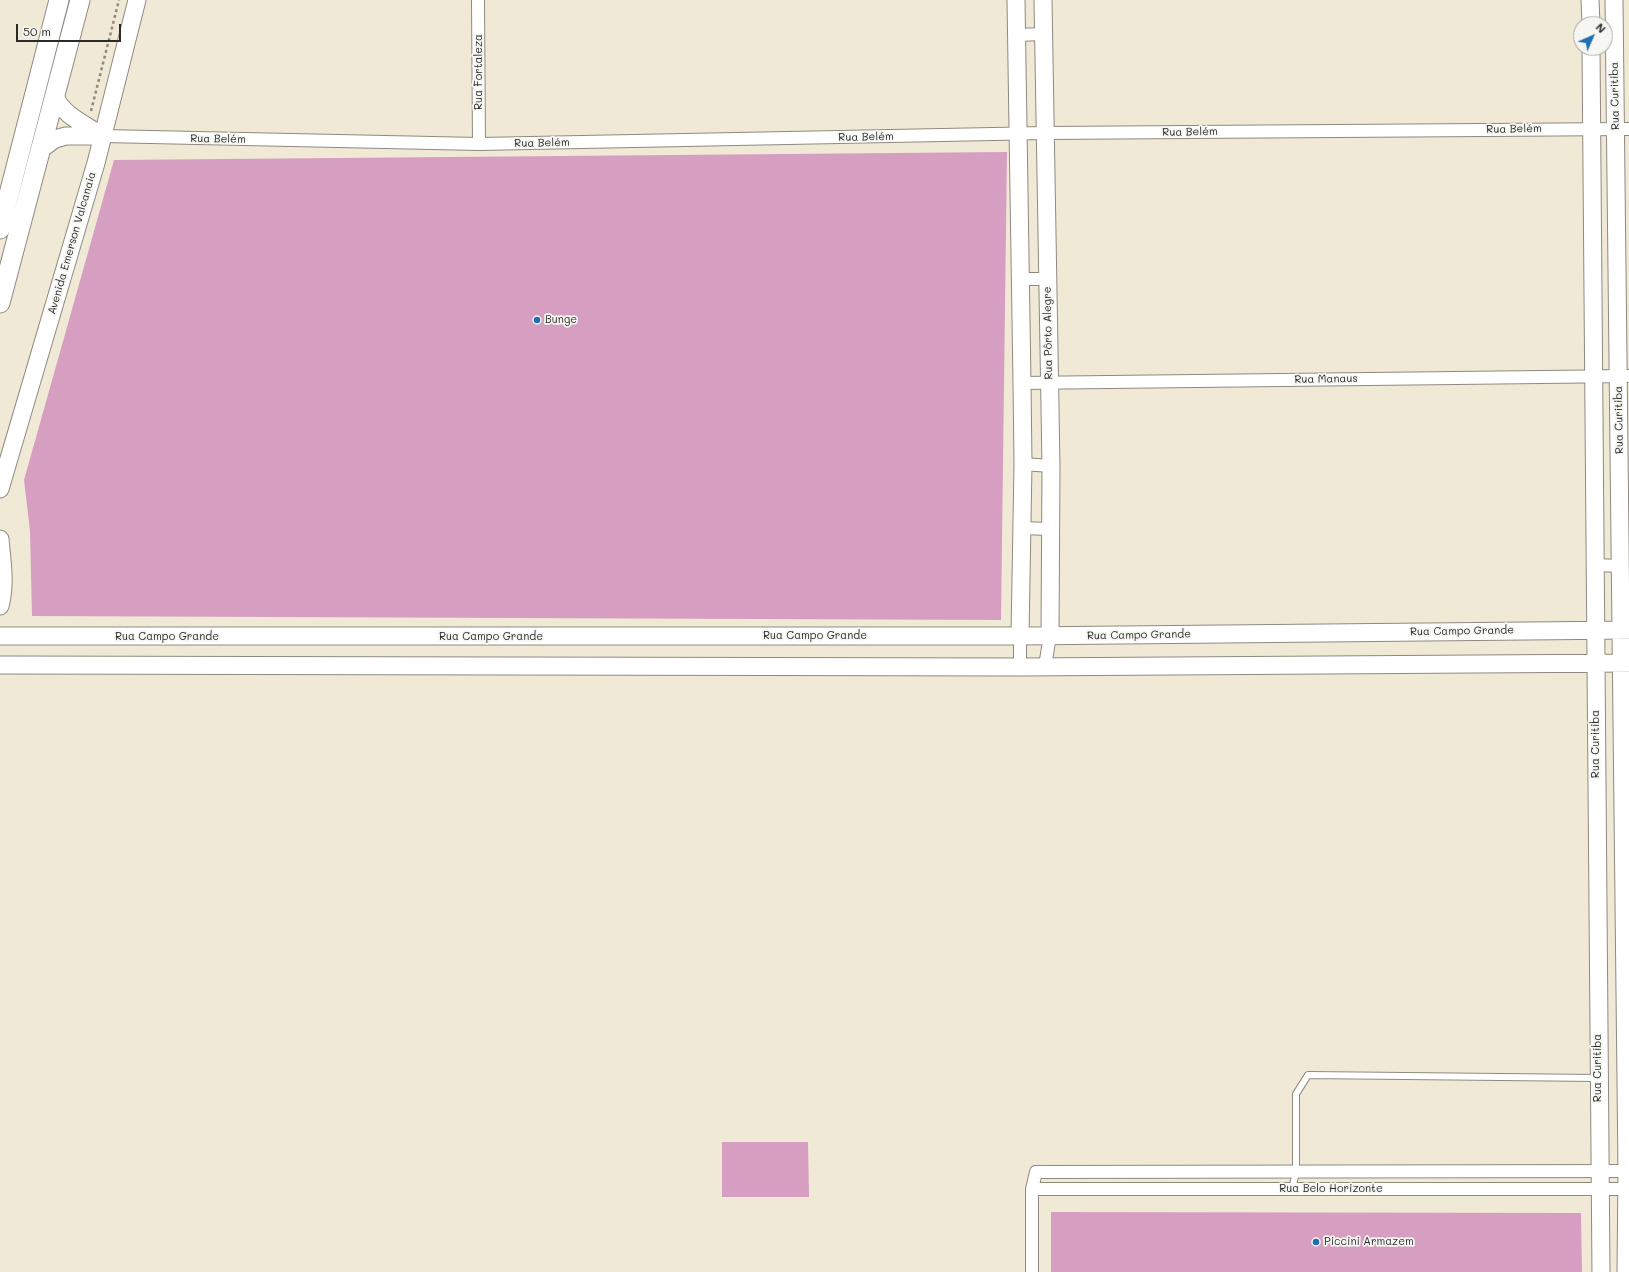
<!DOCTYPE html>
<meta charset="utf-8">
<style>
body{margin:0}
#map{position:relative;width:1629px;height:1272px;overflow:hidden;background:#f0e9d5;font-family:Mali,sans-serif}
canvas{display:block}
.north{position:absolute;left:1573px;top:16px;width:40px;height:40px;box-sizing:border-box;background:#f6f6f2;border:1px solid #a5a5a2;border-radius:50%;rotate:45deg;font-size:11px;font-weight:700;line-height:16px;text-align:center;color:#2b2b2b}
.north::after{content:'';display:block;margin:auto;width:14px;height:18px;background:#1f6fb2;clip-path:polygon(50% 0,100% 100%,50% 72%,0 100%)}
.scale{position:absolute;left:16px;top:24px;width:105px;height:18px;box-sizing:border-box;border:2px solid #2b2b2b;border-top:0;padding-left:5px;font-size:12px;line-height:14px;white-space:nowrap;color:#2b2b2b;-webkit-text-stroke:3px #f6f6f2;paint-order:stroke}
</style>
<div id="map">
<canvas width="1629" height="1272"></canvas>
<div class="north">N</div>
<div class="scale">50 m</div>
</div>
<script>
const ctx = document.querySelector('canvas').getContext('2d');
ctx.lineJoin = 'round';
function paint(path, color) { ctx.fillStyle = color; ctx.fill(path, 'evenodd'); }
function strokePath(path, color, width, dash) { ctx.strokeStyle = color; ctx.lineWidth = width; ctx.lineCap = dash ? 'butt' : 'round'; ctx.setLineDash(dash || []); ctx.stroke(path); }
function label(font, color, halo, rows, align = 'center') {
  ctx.font = font + ' Mali,sans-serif'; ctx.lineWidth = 3.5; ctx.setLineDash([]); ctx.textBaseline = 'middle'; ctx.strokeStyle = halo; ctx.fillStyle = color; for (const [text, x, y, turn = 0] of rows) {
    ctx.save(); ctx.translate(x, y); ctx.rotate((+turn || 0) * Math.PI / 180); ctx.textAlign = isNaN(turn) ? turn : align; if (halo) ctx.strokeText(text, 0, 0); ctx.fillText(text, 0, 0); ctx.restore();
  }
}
paint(new Path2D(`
 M1007 152 1001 620 32 616 30 531 24 480 114 160Z
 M722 1142H808L809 1197H722Z
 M1051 1212 1581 1213 1582 1272H1051Z`), '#d69fc1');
const lane = new Path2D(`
 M1292 1189 1296 1172V1094L1308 1075 1598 1078`);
const street = new Path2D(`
 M478 0 479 144
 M1017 35 1043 34
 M103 136 479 144 1045 133 1629 129
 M1020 279H1047
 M1022 383 1629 376
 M1023 464 1051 466
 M1022 528 1050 529
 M1595 565 1620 566
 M1045 666 1050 636
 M1020 667V636
 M1032 1189H1629
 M1032 1272V1189L1036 1172 1629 1171`);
const secondary = new Path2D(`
 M1016 0 1022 383 1023 464 1020 636
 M1043 0 1051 466 1050 636
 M1590 0 1591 24
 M1614 0 1627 1171 1626 1272
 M1591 48 1601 1272
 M55 97C64 116 85 124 102 136
 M40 150 55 139 66 136H103
 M0 489 96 163 137 0
 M0 539C2 561 6 584 0 606
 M0 636H1020L1629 630
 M0 665 1020 667 1629 663`);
const primary = new Path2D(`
 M0 229 59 0
 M0 303 80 0`);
strokePath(lane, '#8e8a80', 8);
strokePath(street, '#8e8a80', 14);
strokePath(secondary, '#8e8a80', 19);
strokePath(primary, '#8e8a80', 21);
strokePath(new Path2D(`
 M91 111 119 0`), '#8e8a80', 2.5, [3, 3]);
strokePath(lane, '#fff', 6);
strokePath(street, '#fff', 12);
strokePath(secondary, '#fff', 17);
strokePath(primary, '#fff', 19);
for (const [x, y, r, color] of [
 [537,320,4,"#1f6fb2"],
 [1316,1242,4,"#1f6fb2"]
]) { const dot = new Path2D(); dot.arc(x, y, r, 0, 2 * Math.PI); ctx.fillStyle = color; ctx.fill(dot); strokePath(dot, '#f6f6f2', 1.5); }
label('11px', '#2b2b2b', '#f6f6f2', [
 ["Rua Fortaleza",479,72,-90],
 ["Rua Curitiba",1615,96,-91],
 ["Rua Belém",1514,129,-1],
 ["Rua Belém",1190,132,-1],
 ["Rua Belém",866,137,-1],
 ["Rua Belém",218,139,1],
 ["Rua Belém",542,143,-1],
 ["Avenida Emerson Valcanaia",72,243,-74],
 ["Rua Pôrto Alegre",1048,333,-91],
 ["Rua Manaus",1326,379,-1],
 ["Rua Curitiba",1619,420,-91],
 ["Rua Campo Grande",1462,631,-1],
 ["Rua Campo Grande",1139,635,-1],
 ["Rua Campo Grande",815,636],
 ["Rua Campo Grande",167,637],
 ["Rua Campo Grande",491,637],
 ["Rua Curitiba",1596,744,-90],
 ["Rua Curitiba",1598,1068,-90],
 ["Rua Belo Horizonte",1331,1189]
]);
label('11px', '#2b2b2b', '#f6f6f2', [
 ["Bunge",545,320],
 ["Piccini Armazem",1324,1242]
], 'left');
</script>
